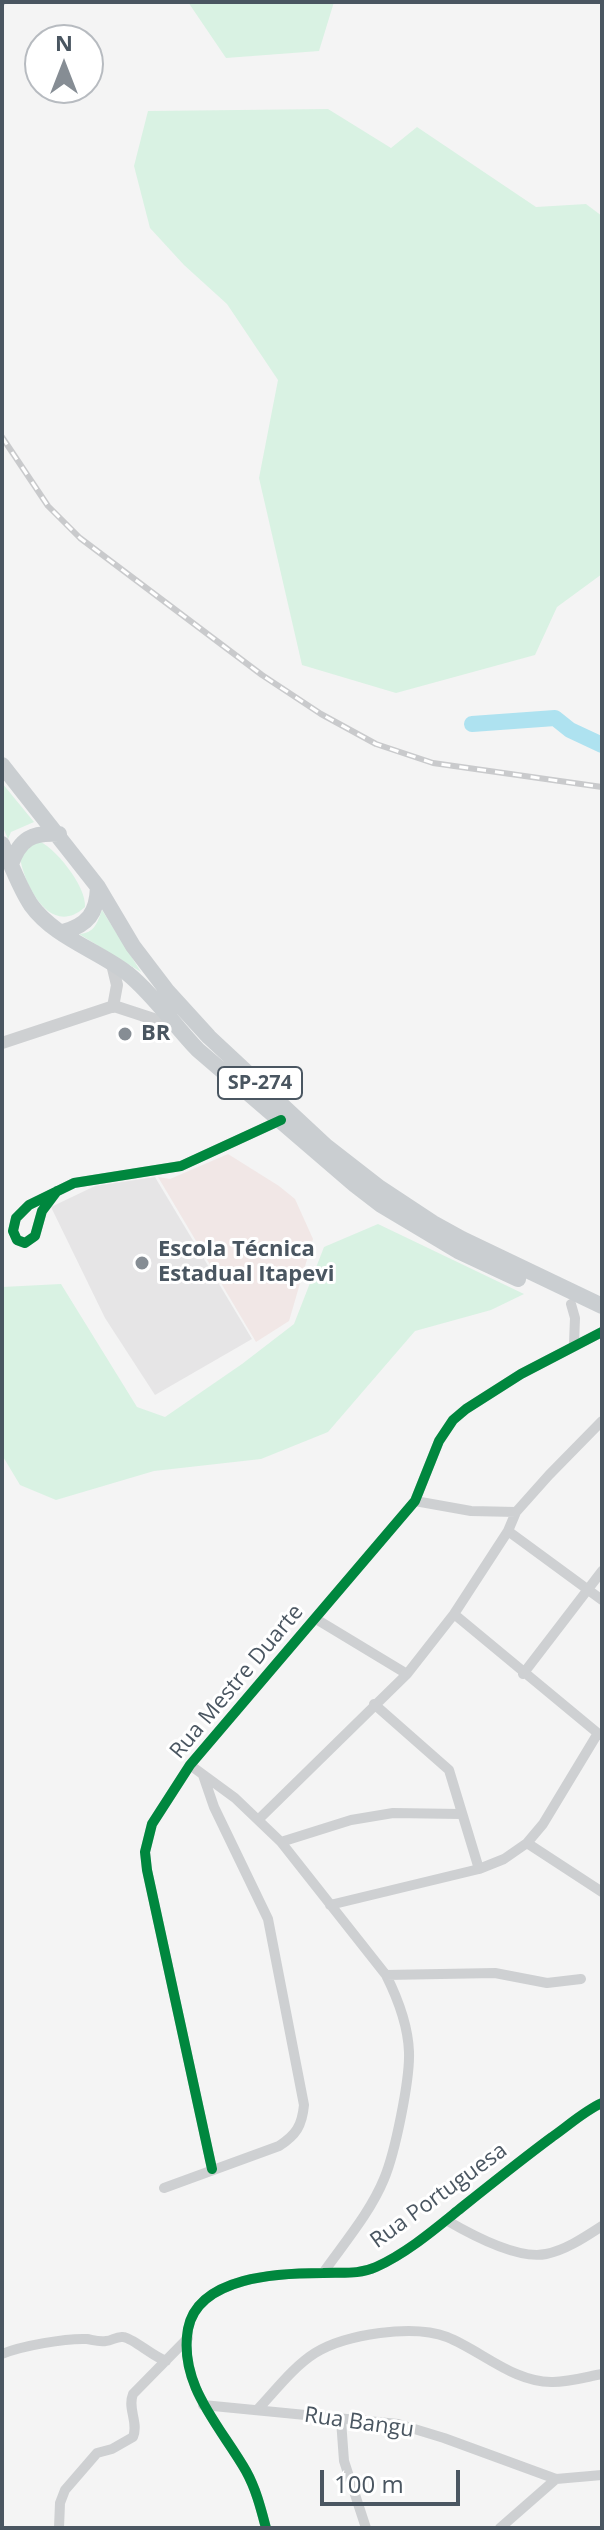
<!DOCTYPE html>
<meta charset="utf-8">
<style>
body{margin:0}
#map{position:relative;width:604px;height:2530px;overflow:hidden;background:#f4f4f4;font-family:"Open Sans",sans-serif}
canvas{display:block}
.frame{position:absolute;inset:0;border:4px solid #4a5661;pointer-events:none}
.north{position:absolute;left:24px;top:24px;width:80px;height:80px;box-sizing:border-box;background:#fff;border:2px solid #b7bbc0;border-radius:50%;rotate:0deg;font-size:22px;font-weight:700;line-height:32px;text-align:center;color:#4a5661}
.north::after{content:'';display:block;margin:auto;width:28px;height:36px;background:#868d94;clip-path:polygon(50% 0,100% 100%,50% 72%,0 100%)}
.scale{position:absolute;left:320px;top:2470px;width:140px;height:36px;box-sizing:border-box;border:4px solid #4a5661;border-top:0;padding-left:10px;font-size:24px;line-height:28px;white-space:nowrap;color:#4a5661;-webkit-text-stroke:6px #fff;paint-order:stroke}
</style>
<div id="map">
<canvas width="604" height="2530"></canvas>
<div class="frame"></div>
<div class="north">N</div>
<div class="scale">100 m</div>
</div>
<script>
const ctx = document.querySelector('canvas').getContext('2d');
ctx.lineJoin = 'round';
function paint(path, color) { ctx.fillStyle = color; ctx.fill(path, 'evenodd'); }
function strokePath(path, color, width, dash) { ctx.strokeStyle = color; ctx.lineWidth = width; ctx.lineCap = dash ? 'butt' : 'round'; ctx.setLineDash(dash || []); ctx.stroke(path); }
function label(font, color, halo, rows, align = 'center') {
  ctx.font = font + ' "Open Sans",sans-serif'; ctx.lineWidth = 6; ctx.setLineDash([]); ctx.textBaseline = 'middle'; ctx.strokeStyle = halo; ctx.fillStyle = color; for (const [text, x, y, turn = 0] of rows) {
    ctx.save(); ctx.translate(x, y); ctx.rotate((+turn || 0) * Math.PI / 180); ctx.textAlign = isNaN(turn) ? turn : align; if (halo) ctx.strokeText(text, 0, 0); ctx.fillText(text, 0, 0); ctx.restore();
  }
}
paint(new Path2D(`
 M155 1177 252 1339 155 1395 105 1318 51 1207 95 1186Z`), '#e6e5e6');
paint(new Path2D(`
 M228 1154 279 1186 295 1199 313 1239 289 1321 256 1342 158 1177 170 1179Z`), '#f1e7e6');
paint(new Path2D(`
 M188 2H334L319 51 226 58Z
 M328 109 391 148 417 127 536 207 586 204 602 216V574L557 607 535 655 396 693 302 665 259 478 278 380 227 304 184 265 150 228 134 166 148 111Z
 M2 783 34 822 11 832 8 839 2 825Z
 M36 840C54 845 87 887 85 907 51 938 25 887 20 858Z
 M102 910 141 972 79 934C95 933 97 923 102 910Z
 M378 1224 524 1294 491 1310 415 1331 328 1432 261 1459 154 1471 56 1500 20 1485 2 1455V1287L61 1284 137 1407 165 1417 242 1364 294 1324 324 1247Z`), '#d9f2e3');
strokePath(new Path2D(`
 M472 724 555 718 570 730 602 745`), '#aee2f0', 16);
strokePath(new Path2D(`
 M57 1191 42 1211 35 1236 25 1243 17 1240 13 1231 16 1218 29 1205 74 1183 181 1166 281 1120
 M571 1304 575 1318 574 1344
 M415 1501 471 1511 516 1512
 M508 1531 602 1600
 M454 1614 600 1735
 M316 1619 407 1674
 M523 1674 602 1571
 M374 1704 449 1770 479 1869
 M190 1765 235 1798 281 1842 386 1975C398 1999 408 2024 409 2052 410 2080 395 2153 384 2179 370 2213 344 2243 323 2273
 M259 1819 407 1674 454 1614 508 1531 516 1512 549 1475 602 1421
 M281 1842 351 1820 393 1813 461 1814
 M527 1843 602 1892
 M330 1905 479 1869 504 1859 527 1843 543 1824 598 1733
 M386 1975 495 1973 547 1983 581 1979
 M212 2169 147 1870 145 1852 152 1824 190 1765 415 1501 439 1441 453 1420 466 1409 521 1374 602 1332
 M164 2188 279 2146C296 2135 302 2126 304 2105L268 1919 214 1807 203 1775
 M446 2220C470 2234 517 2260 546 2254 566 2250 585 2237 602 2226
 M2 2354C21 2346 66 2338 87 2339 93 2340 99 2342 106 2341 112 2341 116 2336 123 2337 133 2338 152 2356 166 2361
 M203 2405 398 2424 444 2438 556 2479
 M258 2409C276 2390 293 2367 315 2353 346 2334 413 2324 447 2337 482 2351 514 2383 553 2382 569 2382 586 2377 602 2374
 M341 2420 344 2461 366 2528
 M59 2528 60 2503 65 2490 97 2453 112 2449 133 2437C139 2422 127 2409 133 2394L188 2338
 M266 2528C261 2509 256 2489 246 2471 221 2427 178 2385 188 2329 198 2276 280 2273 323 2273 342 2272 358 2275 376 2267 407 2253 435 2229 461 2208 491 2184 521 2160 552 2137 568 2126 584 2111 602 2103
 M500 2528 556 2479 602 2475`), '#ced0d2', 10);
strokePath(new Path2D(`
 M112 964 117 985 113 1007
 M2 1043 114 1006 175 1026`), '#ced0d2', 12);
strokePath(new Path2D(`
 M2 765 98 887 133 946 168 992 209 1037 326 1146 380 1188 433 1223 462 1239 602 1306
 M2 844C11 864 19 887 31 905 54 937 97 950 127 973 154 995 174 1025 198 1050L355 1185 381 1205 458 1251 518 1279
 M11 864C20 839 32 832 59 834
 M63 932C88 925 97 913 98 887`), '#caced1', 16);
const rail = new Path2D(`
 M2 3V2
 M2 437 48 506 80 538 262 675 321 714 376 744 433 763 602 787`);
strokePath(rail, '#c9cacc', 6);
strokePath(rail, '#fff', 3, [9]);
strokePath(new Path2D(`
 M57 1191 42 1211 35 1236 25 1243 17 1240 13 1231 16 1218 29 1205 74 1183 181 1166 281 1120
 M212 2169 147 1870 145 1852 152 1824 190 1765 415 1501 439 1441 453 1420 466 1409 521 1374 602 1332
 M266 2528C261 2509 256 2489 246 2471 221 2427 178 2385 188 2329 198 2276 280 2273 323 2273 342 2272 358 2275 376 2267 407 2253 435 2229 461 2208 491 2184 521 2160 552 2137 568 2126 584 2111 602 2103`), '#00873e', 10);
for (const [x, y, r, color] of [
 [125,1034,8,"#868d94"],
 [142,1263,8,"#868d94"]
]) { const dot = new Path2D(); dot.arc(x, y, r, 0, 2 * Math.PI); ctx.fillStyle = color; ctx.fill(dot); strokePath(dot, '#fff', 3); }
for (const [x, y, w] of [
 [260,1083,84]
]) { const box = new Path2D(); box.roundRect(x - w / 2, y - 16, w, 32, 6); ctx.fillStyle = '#fff'; ctx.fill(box); strokePath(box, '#4a5661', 2); }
label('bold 20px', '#4a5661', null, [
 ["SP-274",260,1083]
]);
label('bold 22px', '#4a5661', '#fff', [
 ["BR",141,1034],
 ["Escola Técnica",158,1250],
 ["Estadual Itapevi",158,1275]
], 'left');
label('22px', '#4a5661', '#fff', [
 ["Rua Mestre Duarte",237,1682,-50],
 ["Rua Portuguesa",439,2196,-36],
 ["Rua Bangu",359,2423,8]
]);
</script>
